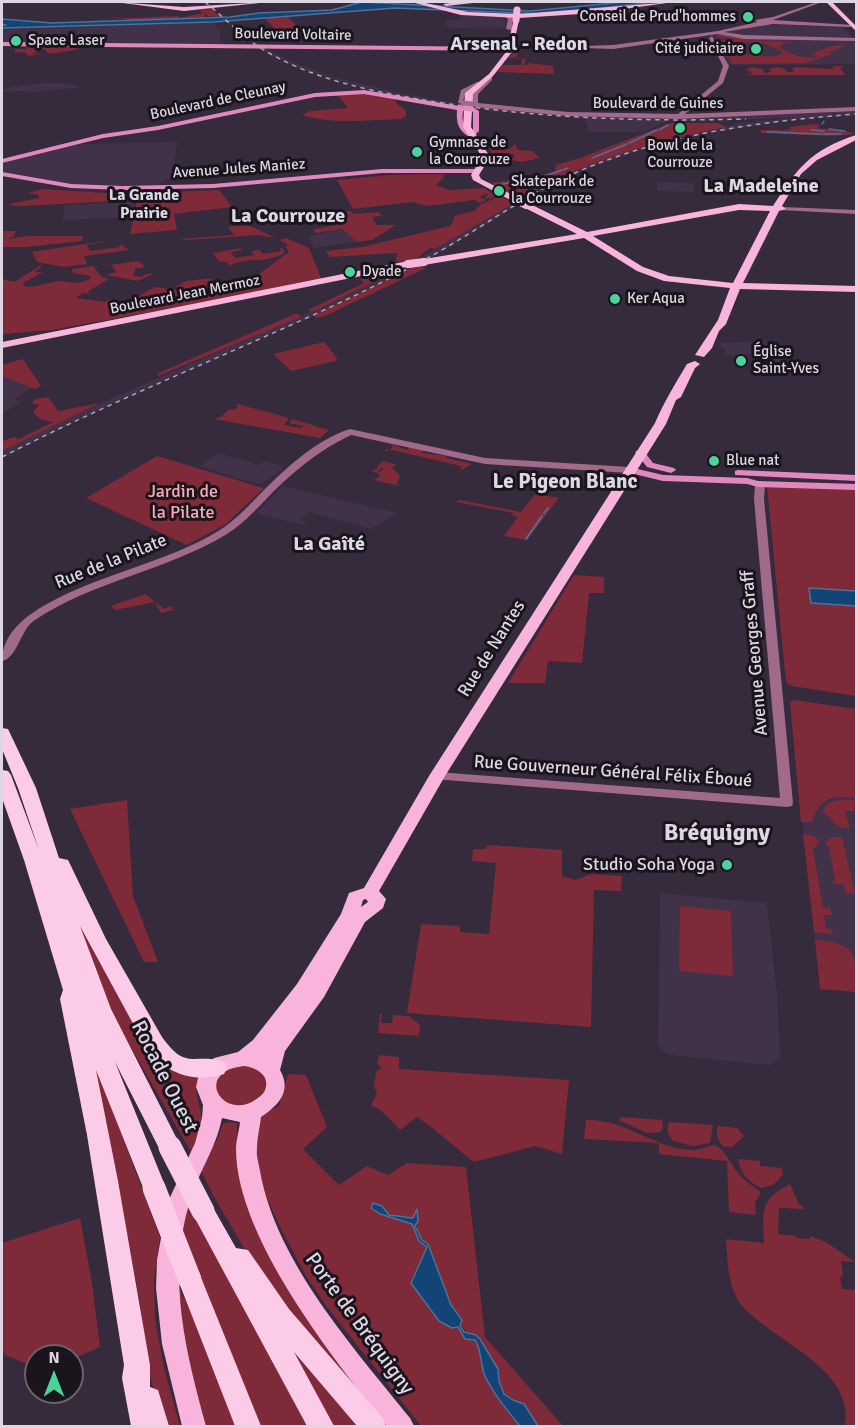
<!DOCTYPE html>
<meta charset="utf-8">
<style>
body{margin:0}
#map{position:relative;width:858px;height:1428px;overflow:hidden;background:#362a3d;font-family:Signika,sans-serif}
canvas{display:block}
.frame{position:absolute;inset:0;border:3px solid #ded7e3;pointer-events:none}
.north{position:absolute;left:24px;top:1344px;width:60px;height:60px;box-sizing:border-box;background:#1a151d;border:2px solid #68636c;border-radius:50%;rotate:0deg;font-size:16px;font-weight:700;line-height:24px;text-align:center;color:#ded7e3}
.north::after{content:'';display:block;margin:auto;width:21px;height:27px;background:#4cd39b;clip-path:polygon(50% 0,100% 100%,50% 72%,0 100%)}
</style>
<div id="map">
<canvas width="858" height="1428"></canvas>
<div class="frame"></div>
<div class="north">N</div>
</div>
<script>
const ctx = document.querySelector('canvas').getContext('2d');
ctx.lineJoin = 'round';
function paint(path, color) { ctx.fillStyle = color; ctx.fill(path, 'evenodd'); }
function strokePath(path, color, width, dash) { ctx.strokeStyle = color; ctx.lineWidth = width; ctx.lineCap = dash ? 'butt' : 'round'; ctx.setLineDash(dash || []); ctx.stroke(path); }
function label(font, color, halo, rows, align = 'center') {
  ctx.font = font + ' Signika,sans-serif'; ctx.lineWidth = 6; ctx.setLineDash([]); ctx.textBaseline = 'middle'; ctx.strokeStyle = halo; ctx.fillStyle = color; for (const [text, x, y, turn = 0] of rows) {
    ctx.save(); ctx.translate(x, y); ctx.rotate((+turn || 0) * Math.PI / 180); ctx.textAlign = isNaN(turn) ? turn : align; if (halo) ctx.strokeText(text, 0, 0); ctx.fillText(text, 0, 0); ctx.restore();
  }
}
paint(new Path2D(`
 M461 14 504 16 505 25 507 26 501 29 452 28 446 25V21L461 19Z
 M213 23 220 30 221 43 224 45 86 42 84 44H2V29Z
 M767 25 842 26 856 42V64L728 65 714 37 718 34 731 30Z
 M259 49H266L290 61 332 77 405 94 461 104 565 115 668 119 666 121H668L643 132H588L585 118 493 111 377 92 297 68Z
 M44 83H64L82 87 28 93 21 91 2 92V90L11 87Z
 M856 111V115L796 120 701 134 643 149 592 167 549 187 413 269 330 309 109 405 2 459V451L67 418 350 294 404 267 491 216 474 211 521 198 572 171 638 147 741 123 793 118 689 121H680L681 119Z
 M177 142 173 176 155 186 66 184 2 172V162L80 144Z
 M659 182 693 183 695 192 657 191V184Z
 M134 202 133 217 62 220 65 205Z
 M344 229 357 242 314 248 309 236Z
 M766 341 799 373 776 376 757 354 725 355 726 348 720 347 721 343Z
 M2 367 34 387 14 399 21 403 2 413Z
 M219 453 259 465 265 461 285 467 260 485 199 466Z
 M283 486 397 513 371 529 309 512 300 520 308 522 304 525 256 514Z
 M794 700 856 709V992L820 989 790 702Z
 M660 893 767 903 777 994 780 1058 771 1065 668 1055 658 1046Z`), '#413149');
paint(new Path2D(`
 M211 9 221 17 208 16 205 13V17L127 21V19H105L178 16 180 18 203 13 200 10Z
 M288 17 305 34 282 36 264 18Z
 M719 34 796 39 741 40 794 42 782 44 780 48C791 54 807 61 819 56L811 55C821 50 834 43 845 46L829 52 832 54 806 63 732 64 729 57 724 56 721 49 723 47 718 45 716 41 738 39 715 37ZM740 43C758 41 769 43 783 53 769 60 756 54 741 54L740 51H746L724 47Z
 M13 47V46L81 47 76 50 49 54 44 49 36 50 37 52 31 54H44L28 56 25 52 15 53V49H27V47Z
 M515 51H518L517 56H520L511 57 526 59 524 65H528V63L553 66 554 74 497 72 502 65H521L523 59 508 58Z
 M834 66H844L840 68 846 75H743L752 74 750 71 745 70 752 67 763 69 764 73 771 72 769 69 778 67 786 69 787 72H794L792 69 796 67 832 69Z
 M364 93 394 98 398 105 406 110V116L401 119C370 120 333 125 302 115L310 111 348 108 337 94Z
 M671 123H718L727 127C654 141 585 161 521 198L504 190 490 199 485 198 489 193 479 197 487 200 481 203 474 200 427 206 412 202 353 209 337 180 390 175 443 174 444 177 436 185 449 190 484 188 491 193 501 188 491 183 536 177 555 171 556 165 580 158Z
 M815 124 820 125 818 128 856 133C842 139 781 133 761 133L760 130H787L791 129 789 127Z
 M494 144 497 145V149H510L515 144 518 150 532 151 540 158 522 162 510 160 515 156 512 154C504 156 500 163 491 161V151L485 145Z
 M43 189 123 194 219 190 232 207 174 214 177 230 130 234 137 200 2 207 15 206 9 204 39 198V195L28 193Z
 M499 196 514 203 435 249 430 248 416 259 396 262 397 253 330 257 326 251 362 247 450 226 454 220V216L474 211 480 205Z
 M340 211H351L353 214 379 212 382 216 372 217 377 225H396L372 240 357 242 343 229 315 233 314 229 338 225 325 219 311 218 312 216Z
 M238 226H250L276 238 258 235 185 240 180 239 234 235 228 227Z
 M2 231H16L14 236 8 239 28 236H83L82 241 26 247H2Z
 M286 238 309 248 321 278 314 283 311 280 291 284 293 286 52 330 2 334V279L14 282 40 266 42 267 34 272H43L23 283 24 286C35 288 42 284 53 282 66 279 76 288 91 278L90 276 73 273 72 269 93 266 101 276 109 279 87 292 90 293 88 294 83 293 76 298 105 302 109 299 127 303 154 287 194 292 233 287 248 282 289 252 286 246 288 245 280 240Z
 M111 240 87 245 90 251 120 247 119 245 126 244 123 245 125 248 129 250 84 256 87 264 64 267 37 262 32 252Z
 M240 248 242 250 231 252 235 258 254 255 251 251 259 250 263 254 281 251 280 248H282L285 252C268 265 243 256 230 266L227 262 219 261 213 253Z
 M139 261 145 267 134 269 135 272 132 275 141 277 146 274H154L137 281 107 275 116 272 111 265 102 266Z
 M416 266 426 268 325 316 316 318 314 315Z
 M404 267 312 312 308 310 364 283 360 279 382 271Z
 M204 279H212L215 288 190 290 175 287 186 281Z
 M297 313 301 317 158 376 157 374 163 371Z
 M324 342 337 358 336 361 291 371 273 354Z
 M23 359 41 386 35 389 2 376V363L5 364Z
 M48 397 58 411 100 403 2 451V441L14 437 19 439 53 422 42 420 33 413 39 405 31 403 36 399Z
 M238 404 259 410V412L260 410 289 418 284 425 301 428 303 426 289 423 292 419 329 430 320 438 214 419 221 417 229 409 233 410 238 407 236 405Z
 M391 444 407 450 409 447 424 450 422 453 447 456 446 458 472 464 463 469H459L463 467 457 465 392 450 385 451 386 448 389 450 393 447Z
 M157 456 263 488H264L226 524 187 545 86 498Z
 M383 461 397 465 392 468 400 476 397 484 400 486 373 480 380 477 378 473 384 468H381L377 473 371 471 378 468 377 466Z
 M767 485 856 489V696L792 686 786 683Z
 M535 494 559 498 527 540 504 536 518 517 512 515 513 513 456 502 459 500 521 512Z
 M574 575 604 577V593H589L582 663 548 661 545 683H508Z
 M145 594 164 609 171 606 174 610 161 613 155 602 115 610 111 606Z
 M794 700 856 709V798C830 795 821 797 812 822H801L790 702Z
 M127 800 133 896 158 962H144L70 809Z
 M841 800H856V811H845L850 829 839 827 823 812C824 803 833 801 841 800Z
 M803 834 815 836 819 843 813 849 823 907 827 909 830 906 832 915H824L826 929 834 930 831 934 814 932Z
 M830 837H842L855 894 846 893 844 884 832 883 835 879 829 847 825 844Z
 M487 845 562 850V876L575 880 592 874 622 876 621 891 594 890 591 1027 407 1013 421 924 460 926V932L489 934 496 863 472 861 473 849H486Z
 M65 883 139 1023 199 1078 196 1091 203 1123 191 1152 114 1018 101 988Z
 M680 906 731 911 733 976 679 971Z
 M815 940C856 943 857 954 856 992L820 989Z
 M380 1014H382L381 1023H392L393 1015 409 1016 420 1025 419 1036 378 1033Z
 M379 1055 399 1057V1069L569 1080 562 1154 535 1146 474 1162C454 1147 438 1131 417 1117L400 1130 382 1111 371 1105 377 1093 374 1087 376 1072 380 1069 381 1066 377 1064Z
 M93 1058 160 1237 154 1281 155 1320 165 1372 180 1426H163L150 1376 137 1309 141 1308Z
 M239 1065 256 1067 267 1079C267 1094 255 1108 238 1107 232 1106 224 1102 219 1100L214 1082 224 1070Z
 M288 1074 306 1075 327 1127 303 1149 339 1185 367 1166 388 1175 407 1163 466 1167 485 1337 563 1426H538L524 1404 513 1400 504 1394 499 1381 498 1369 476 1335 468 1333 460 1325 459 1315 451 1305 428 1244C416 1236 415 1224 417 1210L413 1218 389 1215 382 1206 380 1214 412 1224 419 1241 427 1247 412 1278 458 1327 465 1339 475 1340C482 1351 480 1364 485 1376 494 1395 507 1410 520 1426H421L327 1307 306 1276 282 1231 265 1194 255 1155 260 1115 279 1106Z
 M621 1117 662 1120 663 1128 660 1132 647 1133 618 1120Z
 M586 1120C626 1119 655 1149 693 1150 701 1150 707 1146 715 1145 728 1152 729 1163 739 1174 745 1182 754 1186 761 1193L755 1203 756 1215 729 1212 727 1161 659 1154V1143L584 1139Z
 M227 1122 237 1123V1149L312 1325 389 1426H379L365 1411 249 1257 212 1193 199 1167 217 1140 223 1124Z
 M669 1122 713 1125 710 1143 693 1146 673 1141 667 1131Z
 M718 1126 737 1128 744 1136 732 1147H725C718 1143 715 1134 718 1126Z
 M738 1159 760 1161V1166L782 1168 783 1175 773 1185 761 1188C749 1182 740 1173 738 1159Z
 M790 1184 799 1204 805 1209 779 1208 778 1234 795 1236 796 1238 810 1239V1236C829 1241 839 1252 855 1262L841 1261 843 1276 840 1277 842 1289 856 1290V1426H845C855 1370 778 1343 745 1309 727 1290 728 1264 726 1239L764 1243C763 1211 759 1200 790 1184Z
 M186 1199 311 1426H260L179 1225Z
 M80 1218 92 1283 100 1347 72 1359V1356H36V1363L27 1364 5 1355 2 1347V1243Z
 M173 1271 184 1299H187L236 1426H206L189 1367Z
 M295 1344 368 1426H333L288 1346Z`), '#7f2a38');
const water = new Path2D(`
 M362 2 530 11 624 2H657L545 14 395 8 214 22 2 28V25H6L2 24V19L52 23 230 17 259 13 332 10Z
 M809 588 856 591V606L811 603Z
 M373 1203 382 1206 389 1215 413 1218 417 1209 418 1221 415 1226 422 1240 428 1244 451 1305 462 1320 460 1326 464 1332 476 1335 480 1339 498 1369 499 1381 504 1394 513 1400 524 1404 538 1426H520C507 1410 494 1395 485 1376 480 1364 482 1351 475 1340L465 1339 458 1327 452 1328 439 1321 411 1283 427 1247 419 1241 412 1224 380 1214 371 1208Z`);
paint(water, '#134476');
strokePath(water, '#507097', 1.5);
strokePath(new Path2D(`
 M822 124 824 121
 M829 129 836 130
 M659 130 668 125
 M811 130 824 131
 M837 130 845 131
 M767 132 821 134
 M823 134H841
 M629 143 657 130
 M592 158 627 144
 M502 184 537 179 568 168`), '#507097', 1.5);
strokePath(new Path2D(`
 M544 513 548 508
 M526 539 542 516`), '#507097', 2);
paint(new Path2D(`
 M817 2H822L773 20 853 25 850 27 773 24 724 32 744 35 856 38V41L744 39 718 34 613 49 555 47 613 45 718 31 757 22 755 20 773 17Z
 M505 14 513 18 512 28 516 29V31L506 29 508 19 503 15Z
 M712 36 729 66 723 83 685 114 856 107V111L678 119 568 116 475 107 469 104 472 102V94L489 75 492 77V80L478 94V103L568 112 678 114 718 81 723 66 709 38Z
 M477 82 482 83 466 92 463 101 465 104 458 103 461 90Z
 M782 207 856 210V214L780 210V208Z
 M350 429 485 458 629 467 634 470 629 473 485 464 351 435C323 448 299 467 277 488 261 504 246 522 227 534 166 571 93 581 35 620 20 629 18 658 2 661 2 634 25 616 47 604 102 573 166 563 220 530 237 519 250 504 264 490 288 466 318 439 350 429Z
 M760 481 765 484 764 499 793 803 792 806 787 807 433 779 431 776 437 772 780 798 754 499 755 484Z`), '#a16a8a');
paint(new Path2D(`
 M2 42 510 47 513 49 510 51 2 46Z
 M364 90 465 107C461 114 461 126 471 133L473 131V112L469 109 474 108 479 111V131L475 135 477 137 472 138C459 132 456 124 457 110L364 94 315 97 158 130 103 138 2 163V159L103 134 158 126 315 93Z
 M382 169H478L481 171 478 173H382L213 188 123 190 71 188 2 176V172L71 184 123 186 213 184Z
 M640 449 643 450 653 463 674 468 676 470 671 473 647 467 635 452Z
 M629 467 663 475 747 478 758 481 856 484V490L758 487 747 484 663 481 626 472V468Z
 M738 470 856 475V481L735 475V471Z`), '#e189be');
paint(new Path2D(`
 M115 2 184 7 269 2 184 11Z
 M411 2H421L468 12 519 14 674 2 595 13 519 18 461 15Z
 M458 2H482L446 6 443 4Z
 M826 2H832L856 26V31Z
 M514 19 519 20 512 52 493 76 473 94 471 127 490 157 479 175 481 179 517 197 518 199 514 202 473 180 471 175 482 157 463 127 465 93 489 74 506 52Z
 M856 135V140L817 160 801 174 782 206 786 209 779 211 743 283 856 286V292L740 289 726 324 719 331 712 348 704 357 695 355 718 320 730 288 664 281 637 271 584 238 424 265 419 262 424 259 577 234 523 207 522 205 526 202 587 232 739 204 773 206C798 167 811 150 856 135ZM739 210 770 211 733 283 669 276 643 267 593 236Z
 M408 261 413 264 411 266 2 348V342Z
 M695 361 700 364 695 368 681 397 676 400 666 424 445 776 379 891 386 899 383 908 365 922 324 997 285 1051 280 1070C292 1091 279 1105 261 1117 260 1127 257 1138 257 1149 256 1156 259 1164 260 1171 276 1262 354 1348 410 1418L414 1426H387C334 1360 236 1237 236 1149 236 1141 239 1131 240 1122L222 1118C216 1149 197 1174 189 1204 167 1279 186 1353 206 1426H182L162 1344 156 1288 157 1260 167 1204 195 1143 202 1118 203 1105 196 1087 199 1074 214 1058 238 1052 253 1040 297 984 341 914 349 893 364 888 429 776 655 423C664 402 675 384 687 364ZM366 899 368 902 361 907 363 900ZM244 1066C256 1067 271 1076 265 1090 263 1095 259 1097 255 1100 229 1118 201 1086 226 1071 231 1068 238 1067 244 1066Z`), '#f9b4dc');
paint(new Path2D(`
 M2 728 8 729 36 788 59 858 68 860 70 864 106 939 162 1037C187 1072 194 1052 224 1062L227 1068 224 1074C191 1085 161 1071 143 1042L80 926 111 1009 181 1147 178 1154 170 1156 162 1154 115 1062 166 1188 162 1195 154 1198 146 1195 96 1070 118 1181 150 1365V1387L158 1390 169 1426H131L122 1378 124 1365 87 1135 60 999 63 990 24 860 2 798V770L8 771 11 775 39 850 18 788 2 749Z
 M203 1201 211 1204 236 1248 248 1250 289 1309 382 1417 386 1426H357L294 1352 334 1426H307L191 1211 195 1204Z
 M190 1269 199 1272 202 1280 261 1426H235L178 1280 181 1272Z`), '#fccbe7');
strokePath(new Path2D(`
 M205 2C226 19 245 40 269 53 316 80 371 91 424 100 531 118 638 122 746 119
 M2 457C117 398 238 351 354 296 389 279 424 261 457 241 492 220 525 197 562 179 654 135 755 122 856 114`), '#aea5b3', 1.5, [4.5, 4.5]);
strokePath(new Path2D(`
 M463 103 472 104`), '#a16a8a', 5);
strokePath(new Path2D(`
 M463 108 472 109`), '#e189be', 5);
strokePath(new Path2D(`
 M516 20 517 10`), '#f9b4dc', 7);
strokePath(new Path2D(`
 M514 199 526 205
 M408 264 424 262`), '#f9b4dc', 8);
strokePath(new Path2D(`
 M170 1147 203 1211
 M154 1188 190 1280`), '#fccbe7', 23);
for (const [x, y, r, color] of [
 [748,17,6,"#4cd39b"],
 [16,41,6,"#4cd39b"],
 [756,49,6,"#4cd39b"],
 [680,128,6,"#4cd39b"],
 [417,152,6,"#4cd39b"],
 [499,191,6,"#4cd39b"],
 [350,272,6,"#4cd39b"],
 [615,299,6,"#4cd39b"],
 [741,361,6,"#4cd39b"],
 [714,461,6,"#4cd39b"],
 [727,865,6,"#4cd39b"]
]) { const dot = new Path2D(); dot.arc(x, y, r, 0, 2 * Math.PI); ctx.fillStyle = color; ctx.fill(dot); strokePath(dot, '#1a151d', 2); }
label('15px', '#ded7e3', '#1a151d', [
 ["Conseil de Prud'hommes",736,17,"right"],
 ["Space Laser",28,41],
 ["Cité judiciaire",744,49,"right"],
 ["Gymnase de",429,143],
 ["la Courrouze",429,160],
 ["Bowl de la",680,146,"center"],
 ["Courrouze",680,163,"center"],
 ["Skatepark de",511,182],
 ["la Courrouze",511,199],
 ["Dyade",362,272],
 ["Ker Aqua",627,299],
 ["Église",753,352],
 ["Saint-Yves",753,369],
 ["Blue nat",726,461]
], 'left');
label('15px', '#ded7e3', '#1a151d', [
 ["Boulevard Voltaire",293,35,1],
 ["Boulevard de Cleunay",218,101,-12],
 ["Boulevard de Guines",658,104],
 ["Avenue Jules Maniez",239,169,-4],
 ["Boulevard Jean Mermoz",185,295,-11]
]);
label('bold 16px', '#ded7e3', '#1a151d', [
 ["La Grande",144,196],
 ["Prairie",144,214]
]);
label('18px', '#faabb2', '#1a151d', [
 ["Jardin de",183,492],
 ["la Pilate",183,513]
]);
label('18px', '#ded7e3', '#1a151d', [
 ["Rue de la Pilate",111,562,-22],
 ["Rue de Nantes",492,649,-58],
 ["Avenue Georges Graff",755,653,-95],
 ["Rue Gouverneur Général Félix Éboué",613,772,4]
]);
label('18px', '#ded7e3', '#1a151d', [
 ["Studio Soha Yoga",715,865]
], 'right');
label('bold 20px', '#ded7e3', '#1a151d', [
 ["Arsenal - Redon",519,45],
 ["La Madeleine",761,187],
 ["La Courrouze",288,217]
]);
label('bold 20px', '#ded7e3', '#1a151d', [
 ["La Gaîté",329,545]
]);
label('bold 21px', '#ded7e3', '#1a151d', [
 ["Le Pigeon Blanc",565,482]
]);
label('21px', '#ded7e3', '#1a151d', [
 ["Rocade Ouest",164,1077,63],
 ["Porte de Bréquigny",359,1324,54]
]);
label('bold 24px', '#ded7e3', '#1a151d', [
 ["Bréquigny",717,834]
]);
</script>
